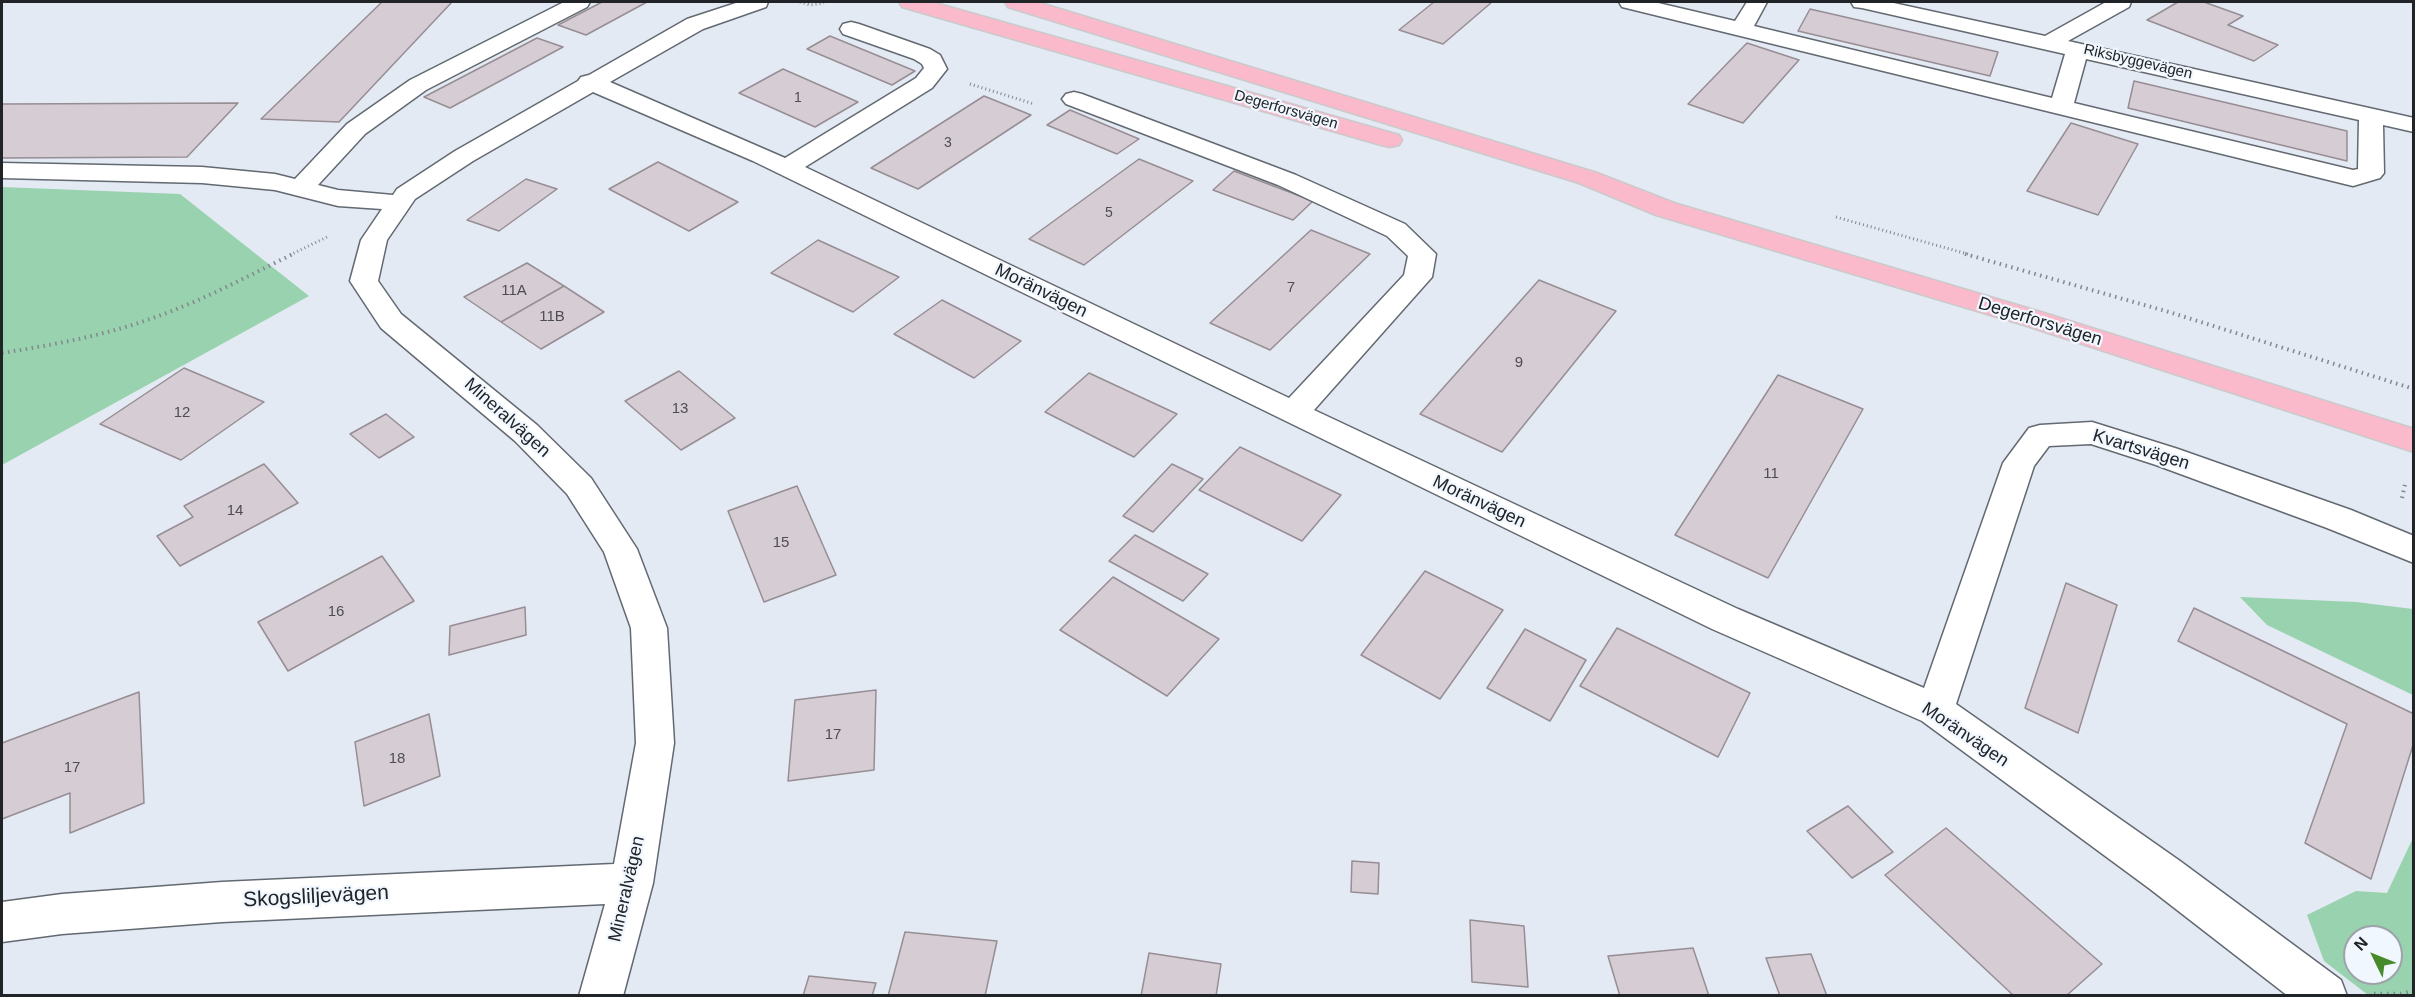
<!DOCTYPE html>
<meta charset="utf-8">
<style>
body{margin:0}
#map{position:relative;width:2415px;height:997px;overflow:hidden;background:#e3eaf3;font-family:Arial,sans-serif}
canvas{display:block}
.frame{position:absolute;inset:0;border:3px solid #212427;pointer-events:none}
.north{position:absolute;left:2343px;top:925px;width:60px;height:60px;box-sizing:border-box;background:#f1f7ff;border:2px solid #9ea3a9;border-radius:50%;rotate:313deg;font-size:16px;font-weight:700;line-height:24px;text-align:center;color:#212427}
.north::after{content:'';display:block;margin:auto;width:21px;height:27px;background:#478a2c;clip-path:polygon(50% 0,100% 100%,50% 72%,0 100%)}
</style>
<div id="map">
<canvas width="2415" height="997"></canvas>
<div class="frame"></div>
<div class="north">N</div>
</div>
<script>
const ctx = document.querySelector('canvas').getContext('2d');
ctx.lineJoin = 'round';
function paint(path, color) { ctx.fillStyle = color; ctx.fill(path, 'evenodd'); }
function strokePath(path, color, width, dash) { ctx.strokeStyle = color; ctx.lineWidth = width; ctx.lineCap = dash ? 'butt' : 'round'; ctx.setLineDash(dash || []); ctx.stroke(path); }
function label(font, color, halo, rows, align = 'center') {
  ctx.font = font + ' Arial,sans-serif'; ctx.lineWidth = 4.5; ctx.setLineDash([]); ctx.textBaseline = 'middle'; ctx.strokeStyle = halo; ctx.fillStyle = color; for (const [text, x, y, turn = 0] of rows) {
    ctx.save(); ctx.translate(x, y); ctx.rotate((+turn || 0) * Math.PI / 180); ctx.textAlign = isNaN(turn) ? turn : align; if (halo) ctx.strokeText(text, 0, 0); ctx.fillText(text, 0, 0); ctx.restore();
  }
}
paint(new Path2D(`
 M2 187 180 194 309 296 2 465Z
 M2240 597 2356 602 2413 609V695L2267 625Z
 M2413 838V995H2368L2324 961 2307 915 2356 891 2387 893ZM2355 937H2391V973H2355Z`), '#98d2ae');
const building = new Path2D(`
 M382 2H452L339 122 261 119Z
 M602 2H647L586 35 558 25Z
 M1434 2H1492L1443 44 1399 30Z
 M2178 2H2204L2243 16 2228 25 2278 45 2254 61 2147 20Z
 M1810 9 1998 52 1990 76 1798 31Z
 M830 36 915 71 892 85 807 49Z
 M537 38 563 47 450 108 424 97Z
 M1747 43 1799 60 1743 123 1688 104Z
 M783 69 858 102 815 127 739 93Z
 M2134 81 2347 131V161L2128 108Z
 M984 96 1031 115 918 189 871 168Z
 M238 103 187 157 2 158V104Z
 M1070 110 1139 139 1117 154 1047 125Z
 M2071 123 2138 144 2098 215 2027 191Z
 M1139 159 1193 181 1084 265 1029 239Z
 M658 162 738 202 689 231 609 189Z
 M1234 171 1313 201 1293 220 1213 190Z
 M526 179 557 189 499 231 467 220Z
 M1311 230 1370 254 1270 350 1210 323Z
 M818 240 899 277 853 312 771 273Z
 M527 263 564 286 501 322 464 297Z
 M1539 280 1616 311 1502 452 1420 414Z
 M564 286 604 312 541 349 501 322Z
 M942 300 1021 341 974 378 894 334Z
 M184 368 264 402 181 460 100 424Z
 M679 371 735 418 681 450 625 401Z
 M1089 373 1177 414 1134 457 1045 412Z
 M1778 375 1863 409 1768 578 1675 535Z
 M386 414 414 437 379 458 350 434Z
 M1240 447 1341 495 1302 541 1199 490Z
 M264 464 298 503 180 566 157 536 193 517 184 506Z
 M1172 464 1203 479 1153 532 1123 516Z
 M797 486 836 575 764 602 728 511Z
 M1135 535 1208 574 1183 601 1109 561Z
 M382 556 414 601 288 671 258 622Z
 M1425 571 1503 610 1440 699 1361 655Z
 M1113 577 1219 639 1167 696 1060 630Z
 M2066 583 2117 605 2078 733 2025 708Z
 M525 607 526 635 449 655 450 626Z
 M2194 608 2414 714V742L2371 879 2305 843 2347 724 2178 641Z
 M1617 628 1750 693 1718 757 1580 686Z
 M1525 629 1586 660 1550 721 1487 688Z
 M876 690 874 770 788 781 795 700Z
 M139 692 144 803 70 833V793L2 819V743Z
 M429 714 440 776 364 806 355 742Z
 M1848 806 1893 852 1852 878 1807 831Z
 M1946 828 2102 964 2066 996H2014L1885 875Z
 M1352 861 1379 863 1378 894 1351 892Z
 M1470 920 1524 926 1528 987 1472 982Z
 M905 932 997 941 985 996H888Z
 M1693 948 1709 996H1620L1608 956Z
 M1149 953 1221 964 1216 996H1141Z
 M1811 954 1827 996H1780L1766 958Z
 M809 976 876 983 872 996H803Z`);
paint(building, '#d6ccd4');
strokePath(building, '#978d94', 1.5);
const minor = new Path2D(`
 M564 2H590L587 7 426 90 365 134 318 185 338 190 393 195 397 189 455 151 578 81 581 77 589 75 687 19 739 2H768L766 7 703 29 610 82 785 158 916 78 924 68 922 64 914 59 843 34 840 29 843 24 851 22 859 24 930 49 940 55 947 69 932 88 805 167 1289 398 1404 275 1408 256 1387 236 1278 185 1066 104 1062 99 1066 94 1074 92 1082 94 1296 175 1405 224 1436 254 1432 277 1314 410 1738 609 1924 688 2003 463 2029 428 2040 425 2092 422 2178 449 2351 510 2414 536V563L2327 528 2156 465 2091 444 2049 446 2034 466 1956 704 2180 861 2341 980 2347 996H2288L2150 889 1922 721 1712 629 753 161 593 92 473 161 415 199 387 240 378 281 401 314 537 425 591 478 637 549 667 628 674 743 653 883 623 996H579L605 904 222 922 62 934 2 942V902L62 894 222 882 614 864 636 743 631 628 604 552 567 494 515 441 381 328 350 281 361 240 382 209 338 206 275 190 202 183 2 178V163L202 167 275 174 295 179 347 124 410 80Z
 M1619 2H1654L1735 21 1747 2H1767L1754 26 2052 98 2065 54 1862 8 1854 7 1851 2H1889L2045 36 2106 2H2131L2129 7 2068 41 2414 118V132L2383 125 2384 173 2380 178 2353 186 1622 7ZM2086 59 2359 120 2358 169 2353 170 2074 103Z`);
const major = new Path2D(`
 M899 2H932L1399 135 1402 140 1399 145 1390 147 1381 145 902 7Z
 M1005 2H1037L1597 173 1674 203 2044 313 2414 429V452L2024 325 1656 215 1579 183 1008 7Z`);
strokePath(minor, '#636971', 3);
strokePath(major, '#cacacb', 3);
strokePath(new Path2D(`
 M800 2 810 5 824 3
 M970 84 1034 104
 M1836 217 1971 255
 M290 255 329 236`), '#83888e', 3, [1, 3]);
strokePath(new Path2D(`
 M1965 254 2169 312 2414 389
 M2 353C52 345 102 336 150 319 200 302 246 277 293 254
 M2402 498 2405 484`), '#83888e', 4, [1.5, 4.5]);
strokePath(new Path2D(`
 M2374 994H2401L2414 991`), '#83888e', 4.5, [1.5, 5]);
paint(minor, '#fff');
paint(major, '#fbb9cc');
label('14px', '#4e4e52', null, [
 ["1",798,98],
 ["3",948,143],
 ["5",1109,213]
]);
label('15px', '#212427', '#f1f7ff', [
 ["Riksbyggevägen",2138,62,13],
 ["Degerforsvägen",1286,110,16]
]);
label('15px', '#4e4e52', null, [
 ["7",1291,288],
 ["11A",514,291],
 ["11B",552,317],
 ["9",1519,363],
 ["13",680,409],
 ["12",182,413],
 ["11",1771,474],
 ["14",235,511],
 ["15",781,543],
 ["16",336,612],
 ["17",833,735],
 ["18",397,759],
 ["17",72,768]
]);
label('18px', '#212427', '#f1f7ff', [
 ["Moränvägen",1041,291,26],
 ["Degerforsvägen",2040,322,17],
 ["Mineralvägen",507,418,42],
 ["Kvartsvägen",2141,450,17],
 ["Moränvägen",1479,502,25],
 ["Moränvägen",1965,735,34],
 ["Mineralvägen",627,889,-77]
]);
label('21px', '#212427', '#f1f7ff', [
 ["Skogsliljevägen",316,897,-3]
]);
</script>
